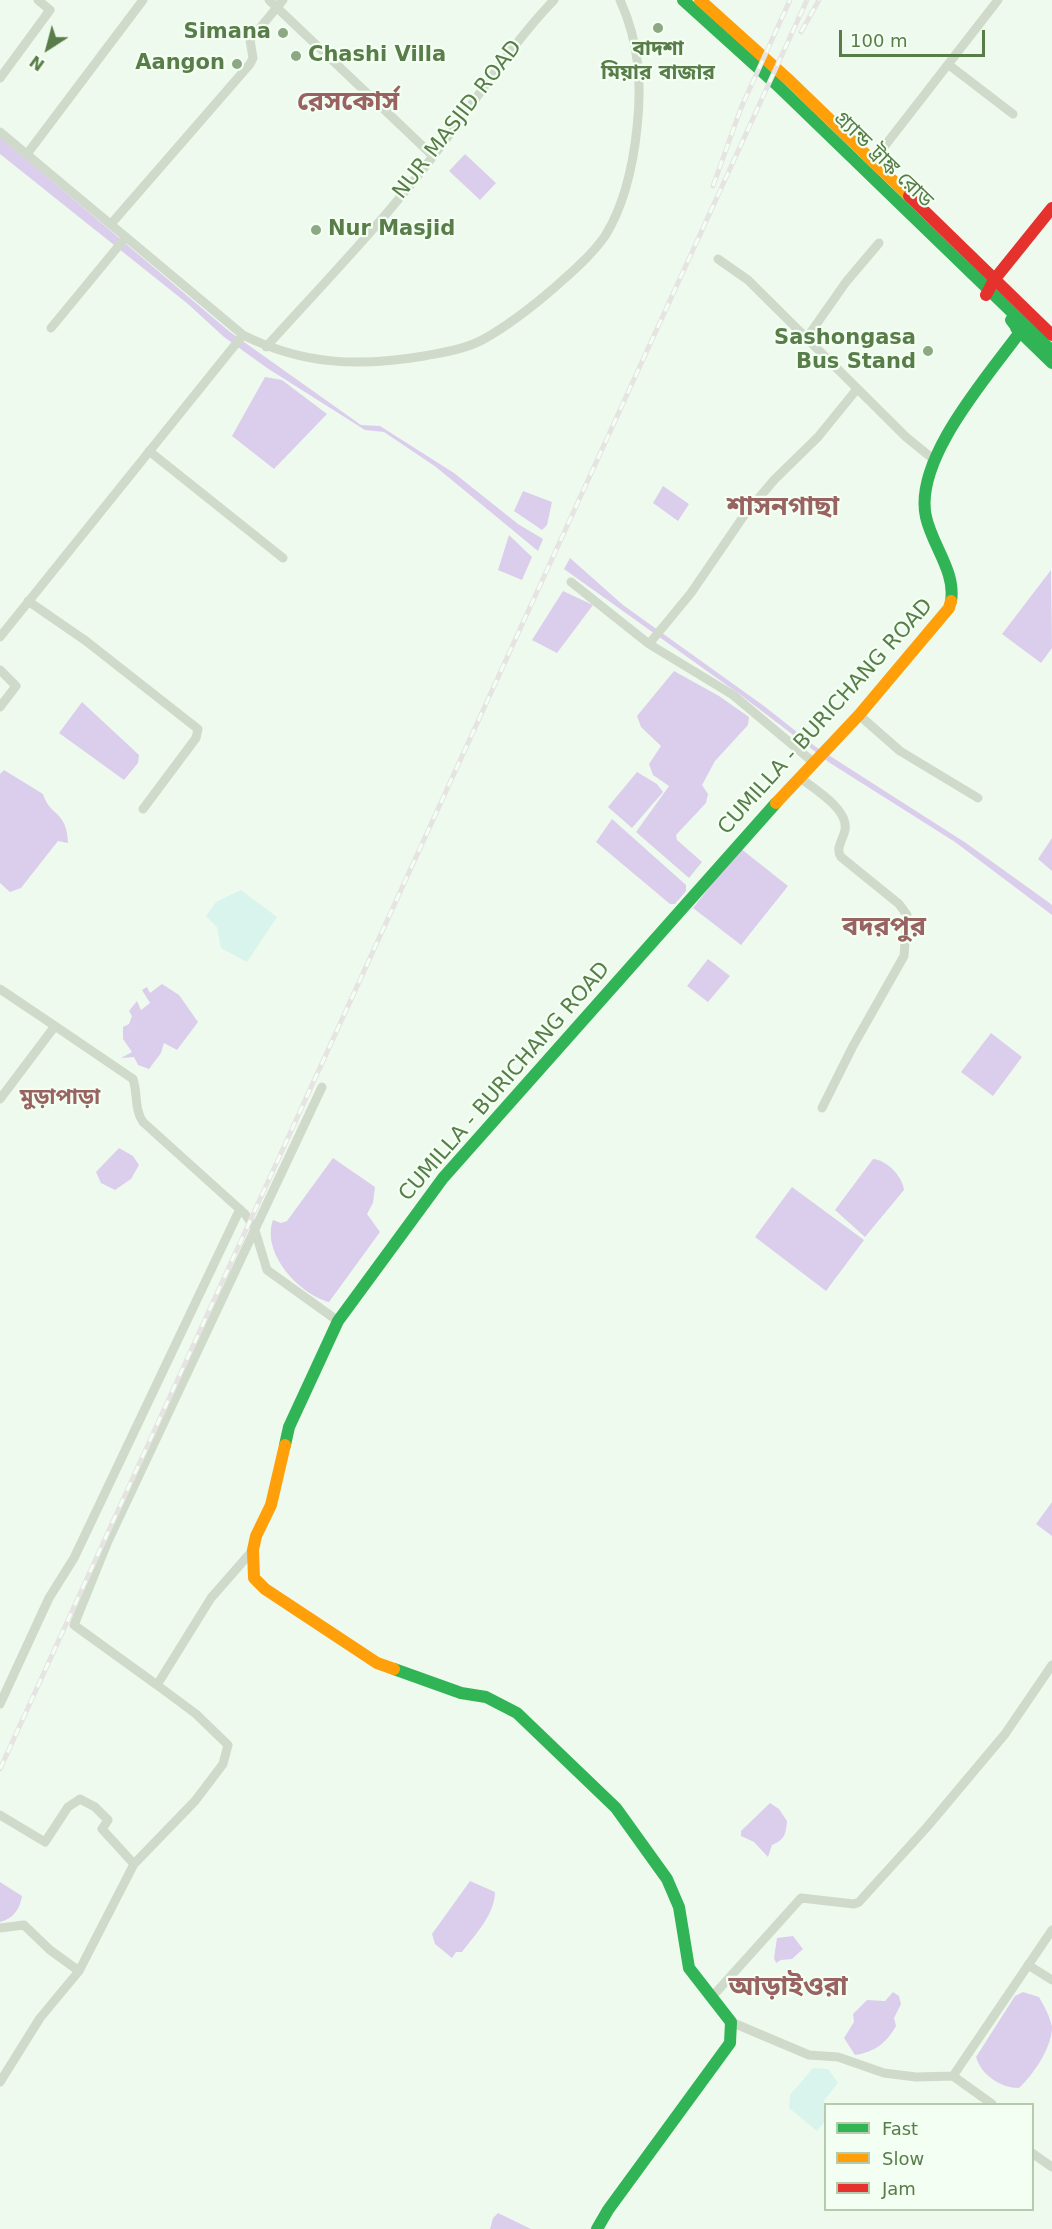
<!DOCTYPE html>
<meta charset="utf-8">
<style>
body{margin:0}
#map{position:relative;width:1052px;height:2229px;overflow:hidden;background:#effaee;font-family:"DejaVu Sans",sans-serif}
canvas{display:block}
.legend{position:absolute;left:824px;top:2103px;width:210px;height:108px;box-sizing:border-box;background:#f3fff2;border:2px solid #b5cbae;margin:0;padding:8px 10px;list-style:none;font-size:18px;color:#587d49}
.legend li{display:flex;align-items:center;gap:12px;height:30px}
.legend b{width:30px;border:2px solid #b5cbae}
.north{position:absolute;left:18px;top:18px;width:60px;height:60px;-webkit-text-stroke:4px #f3fff2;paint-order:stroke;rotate:216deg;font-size:16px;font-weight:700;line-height:24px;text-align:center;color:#587d49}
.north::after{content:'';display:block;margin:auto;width:21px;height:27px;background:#587d49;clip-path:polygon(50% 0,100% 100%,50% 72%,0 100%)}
.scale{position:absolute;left:839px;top:30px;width:146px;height:27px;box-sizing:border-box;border:3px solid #587d49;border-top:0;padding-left:8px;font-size:18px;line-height:21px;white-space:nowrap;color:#587d49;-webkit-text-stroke:4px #f3fff2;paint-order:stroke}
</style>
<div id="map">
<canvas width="1052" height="2229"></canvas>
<ul class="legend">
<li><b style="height:8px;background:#30b455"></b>Fast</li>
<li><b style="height:8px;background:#ff9f0a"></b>Slow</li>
<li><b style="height:8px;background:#e5322d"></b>Jam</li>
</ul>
<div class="north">N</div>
<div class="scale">100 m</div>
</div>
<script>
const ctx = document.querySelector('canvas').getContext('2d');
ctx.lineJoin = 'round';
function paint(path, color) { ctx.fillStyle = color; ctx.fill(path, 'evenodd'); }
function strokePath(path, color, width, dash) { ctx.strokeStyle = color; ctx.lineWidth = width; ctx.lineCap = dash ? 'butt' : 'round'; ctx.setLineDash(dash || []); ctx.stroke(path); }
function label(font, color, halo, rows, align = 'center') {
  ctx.font = font + ' "DejaVu Sans","Noto Sans Bengali",sans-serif'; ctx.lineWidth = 4.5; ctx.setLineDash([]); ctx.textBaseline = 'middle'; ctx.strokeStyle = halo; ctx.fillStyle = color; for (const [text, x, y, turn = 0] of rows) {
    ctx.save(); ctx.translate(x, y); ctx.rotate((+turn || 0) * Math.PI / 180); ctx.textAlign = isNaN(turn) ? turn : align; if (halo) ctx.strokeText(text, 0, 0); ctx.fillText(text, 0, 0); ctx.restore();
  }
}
paint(new Path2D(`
 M241 890 277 917 247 962 221 948 217 927 206 916 216 902Z
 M813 2068 828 2069 838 2083 823 2102 826 2104 825 2121 817 2131 789 2108 790 2095Z`), '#d8f4ed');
paint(new Path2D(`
 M0 137 230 332 361 425 380 426 454 473 518 524 543 539 538 551 436 467 384 432 365 430 267 368 224 337 188 304 0 154Z
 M465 154 496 183 480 200 449 171Z
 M265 377 282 380 327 414 274 469 232 436Z
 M663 486 689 504 678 521 653 503Z
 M523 491 552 502 547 525 542 530 514 511Z
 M509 535 532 557 522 580 498 570Z
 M570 558 623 605 764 706 816 747 966 843 1044 899 1052 905V915L955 842 830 763 742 696 564 569Z
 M1051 570 1052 648 1041 663 1002 634Z
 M563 591 593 605 557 653 532 640Z
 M674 671 719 696 749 717 748 725 715 761 702 785 708 794 706 803 676 835 677 840 702 862 689 878 636 832 669 786 653 775 649 764 661 746 641 727 637 716Z
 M82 702 139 755 138 763 124 780 59 733Z
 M4 770 43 794C50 817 67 810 68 843L58 841 21 888 10 892 0 883V774Z
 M637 772 657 784 663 792 632 828 608 807Z
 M612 819 686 885V891L675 904H670L596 842Z
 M1052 838V871L1038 859Z
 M740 848 788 886 741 945 693 908Z
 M708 959 730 976 708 1002 687 986Z
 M162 984 179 995 198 1022 177 1050 164 1043 161 1053 149 1069 138 1065 134 1057 121 1058 132 1052 123 1039V1027L129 1024 132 1016 129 1011 137 1001 141 1010 150 1003 142 990 147 987 150 993Z
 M991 1033 1022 1057 993 1096 961 1072Z
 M119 1148 133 1156 139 1165 131 1179 115 1190 101 1183 96 1172Z
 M333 1158 375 1187 373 1203 367 1214 380 1232 329 1302C299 1294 261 1253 273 1220L281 1223 287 1221Z
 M873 1159C887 1160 903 1177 904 1190L865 1237 835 1210Z
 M792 1187 864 1240 826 1291 755 1237Z
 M1052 1502V1536L1036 1524Z
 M770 1803 779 1809 787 1821C786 1833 785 1840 772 1845L768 1857 754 1842 741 1836V1831Z
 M470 1881 495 1892C495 1914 475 1935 462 1952H456L452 1958 435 1944 432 1934Z
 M0 1882 22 1896C20 1909 13 1919 0 1922Z
 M793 1936 803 1949 792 1959 781 1960 776 1963 774 1958 777 1938Z
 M893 1992 899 1996 901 2004 894 2018 896 2026C886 2044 874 2052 855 2055L844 2038 854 2022 853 2014 867 2000 885 2001Z
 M1023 1992 1039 1997C1044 2006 1050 2016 1052 2027 1052 2048 1033 2075 1019 2088 1001 2088 981 2075 976 2057L1015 1996Z
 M498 2213 531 2229H490L493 2218Z`), '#dbceec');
strokePath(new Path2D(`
 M269 0 433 156
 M949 65 1013 114
 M0 78 50 10 38 0
 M0 132 243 335C303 365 359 367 424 356 445 352 466 349 484 339 509 325 533 306 554 288 572 272 591 256 605 236 625 204 633 166 637 128 642 83 639 42 620 0
 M27 154 143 0
 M873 161 998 0
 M111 224 250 64 253 58 250 40 283 0
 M718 259 748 280 906 437 933 459
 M51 328 126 237
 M806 339 846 282 879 243
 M266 347C323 284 383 222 434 155 474 104 509 47 554 0
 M149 451 283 558
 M571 582 649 644 733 695 813 762
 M28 601 86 641 198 729 196 738 143 809
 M0 637 243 335
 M649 644 691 593 743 517 774 480 818 437 857 389
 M0 670 16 686 0 707
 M859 715 900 751 978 798
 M799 777C813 788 849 809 845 830 843 840 835 848 841 857L899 904 907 915 904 956 853 1046 822 1108
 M0 989 55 1026
 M0 1099 55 1026 133 1079C138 1094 134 1109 143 1122L245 1214 254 1227 267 1270 338 1321
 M157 1685 74 1625 108 1541 322 1087
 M0 1704 49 1598 74 1558 240 1209
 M0 1815 45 1842 68 1807 80 1799 95 1807 108 1820 102 1829 134 1864
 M0 1928 24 1925 50 1950 79 1971
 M1028 1965 1052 1980
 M711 1998 801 1898 854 1904 859 1902 927 1827 1005 1734 1052 1665
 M731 2022 809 2055 838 2057 884 2073 916 2077 953 2076 992 2104
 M953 2076 1052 1930
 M0 2082 40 2018 79 1971 134 1864 195 1801 223 1764 228 1745 196 1714 157 1685 211 1598 253 1550
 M1032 2153 1052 2167`), '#cfdaca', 9);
strokePath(new Path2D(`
 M683 0 777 85 1052 351
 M1016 328 1052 363
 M951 601C956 572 932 545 926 517 913 460 988 376 1020 332L1011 320
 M285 1445 289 1427 338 1321 443 1178 776 803
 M394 1669 461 1693 486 1697 517 1713 616 1808 667 1879 679 1907 689 1968 731 2022 730 2043 608 2210 597 2229`), '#30b455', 12);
strokePath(new Path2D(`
 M700 0 790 81 909 196
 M776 803 859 715 949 608 951 601
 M285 1445 271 1505 256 1536 253 1550 254 1578 265 1589 377 1663 394 1669`), '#ff9f0a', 12);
strokePath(new Path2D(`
 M909 196 1052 335
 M986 295 994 280 1052 208`), '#e5322d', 12);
const rail = new Path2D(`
 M801 32 819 0
 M713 186 741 108 790 0
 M0 1769 807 0`);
strokePath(rail, '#e6e4e3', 5);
strokePath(rail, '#f3fff2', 3, [9]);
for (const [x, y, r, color] of [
 [658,28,6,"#8da983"],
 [283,33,6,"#8da983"],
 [296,56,6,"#8da983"],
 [237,64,6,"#8da983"],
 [316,230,6,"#8da983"],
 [928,351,6,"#8da983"]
]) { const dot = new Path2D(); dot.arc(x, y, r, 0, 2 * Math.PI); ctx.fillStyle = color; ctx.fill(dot); strokePath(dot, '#f3fff2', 2); }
label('bold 21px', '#587d49', '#f3fff2', [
 ["Simana",271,33],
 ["বাদশা",658,50,"center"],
 ["মিয়ার বাজার",658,74,"center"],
 ["Chashi Villa",308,56,"left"],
 ["Aangon",225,64],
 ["Nur Masjid",328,230,"left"],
 ["Sashongasa",916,339],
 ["Bus Stand",916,363]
], 'right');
label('21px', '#587d49', '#f3fff2', [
 ["NUR MASJID ROAD",458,120,-52],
 ["গ্র্যান্ড ট্রাঙ্ক রোড",883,160,44],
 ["CUMILLA - BURICHANG ROAD",826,717,-48],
 ["CUMILLA - BURICHANG ROAD",505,1082,-49]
]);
label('bold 22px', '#996362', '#f3fff2', [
 ["মুড়াপাড়া",60,1098]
]);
label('bold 27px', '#996362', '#f3fff2', [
 ["রেসকোর্স",348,103],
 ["শাসনগাছা",783,508],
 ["বদরপুর",884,928],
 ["আড়াইওরা",788,1988]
]);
</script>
